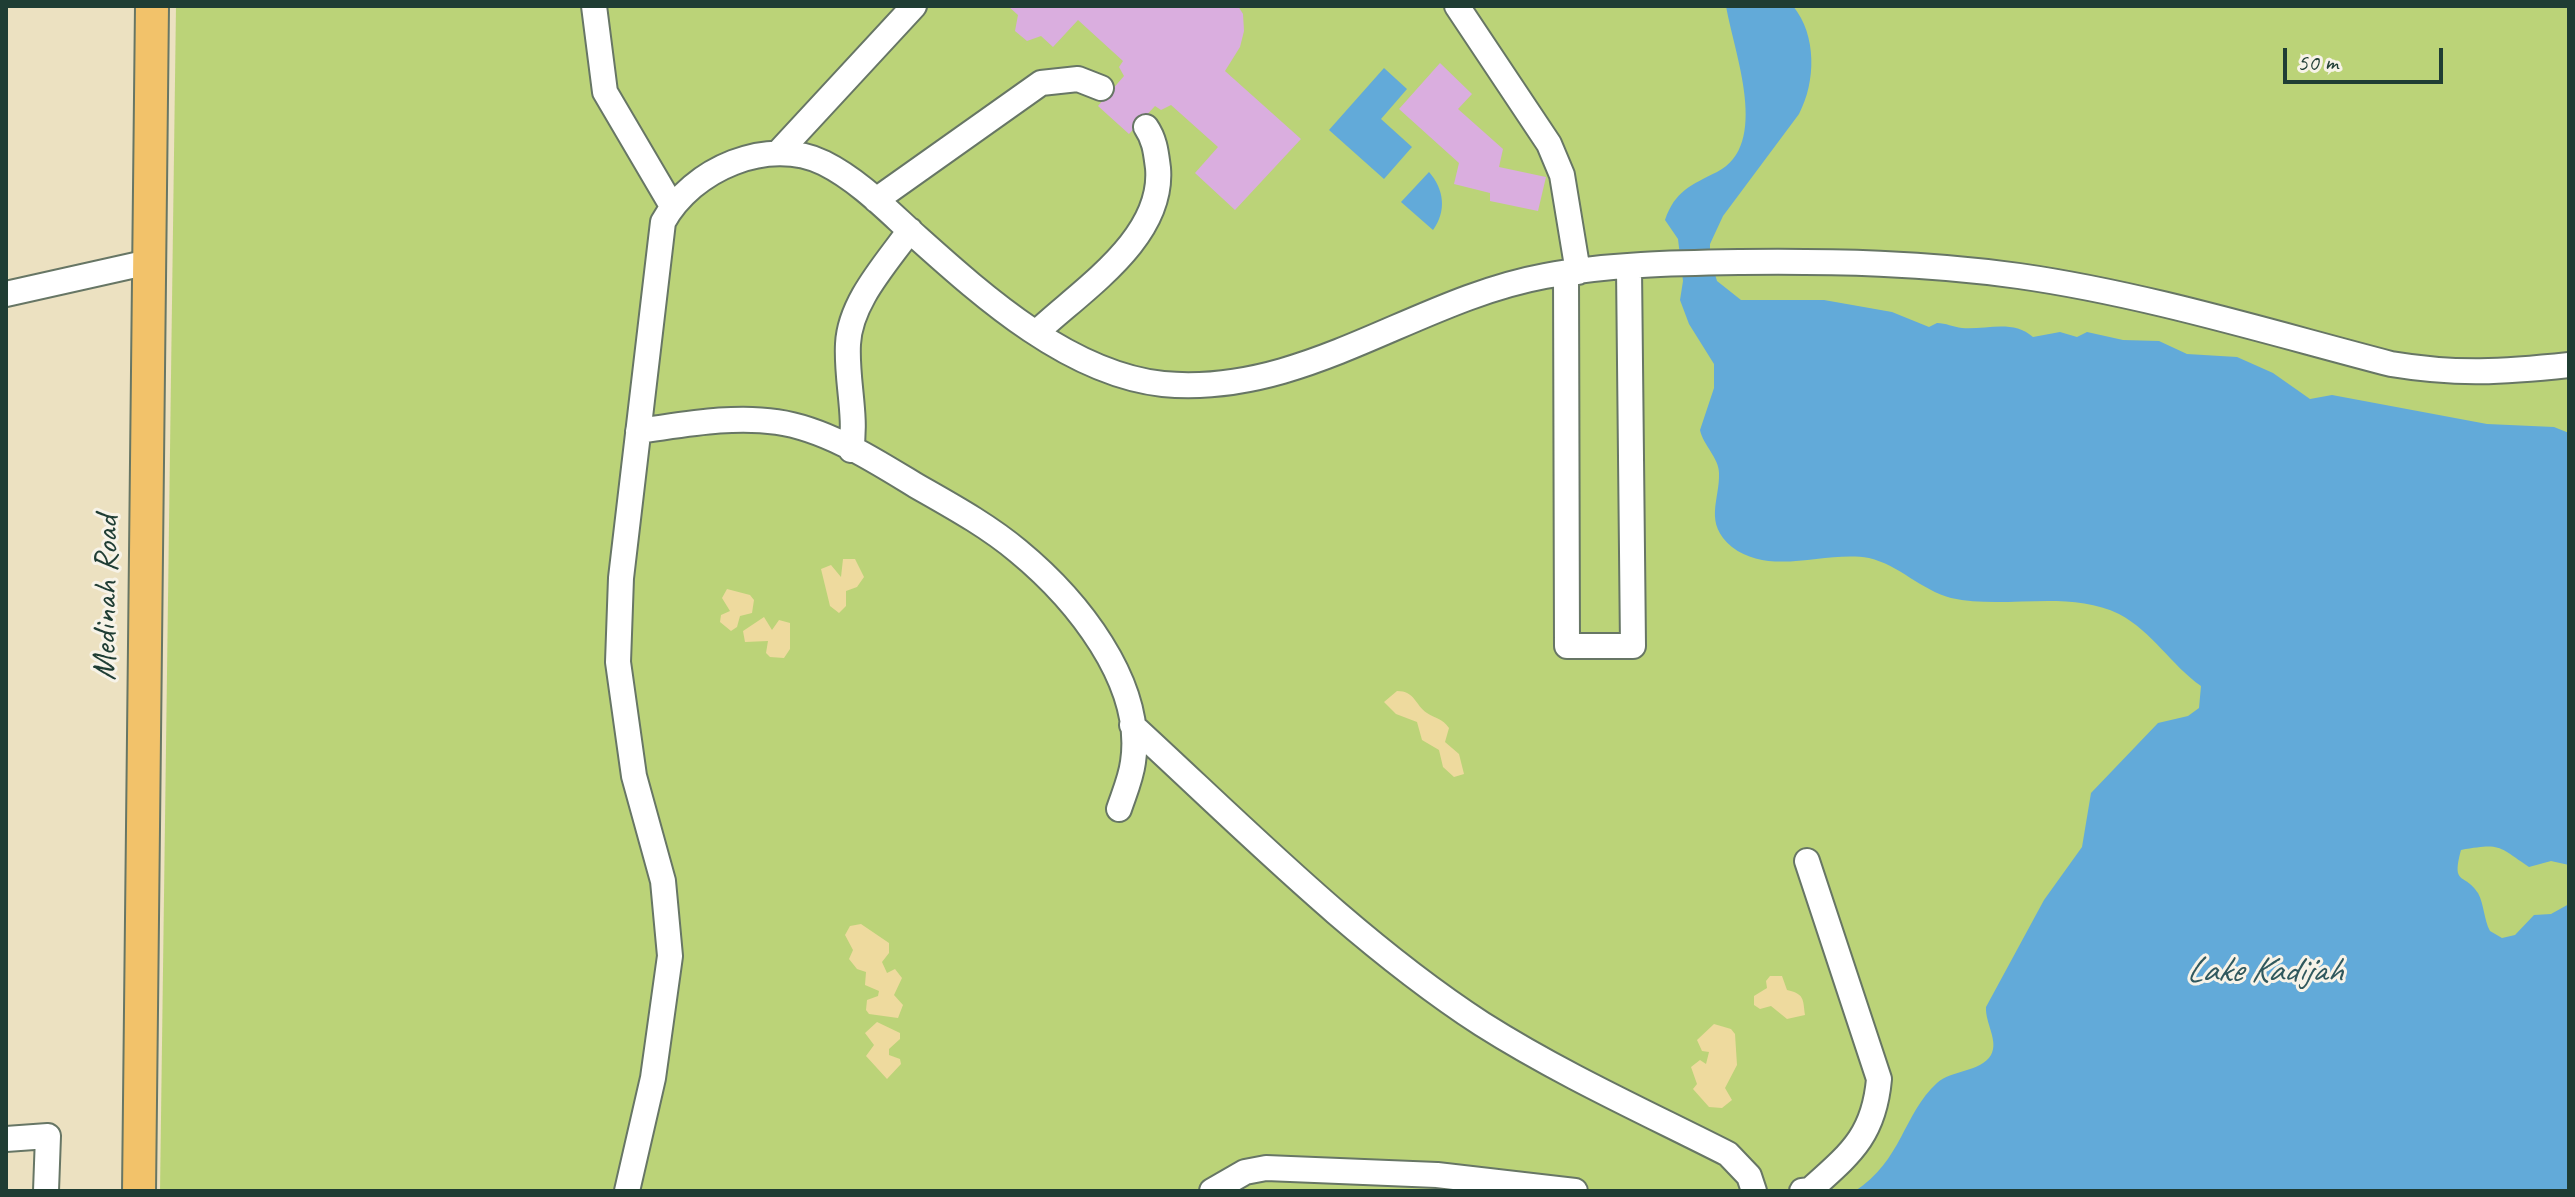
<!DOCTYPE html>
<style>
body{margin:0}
#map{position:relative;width:2575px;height:1197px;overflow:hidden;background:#ece1c1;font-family:Caveat,sans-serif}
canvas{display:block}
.frame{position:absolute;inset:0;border:8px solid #1f3d34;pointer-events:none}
.scale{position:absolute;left:2283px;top:48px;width:160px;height:36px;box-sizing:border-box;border:4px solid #1f3d34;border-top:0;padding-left:10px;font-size:24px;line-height:28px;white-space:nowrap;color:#1f3d34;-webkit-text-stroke:6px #f7f3e8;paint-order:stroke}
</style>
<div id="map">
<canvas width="2575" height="1197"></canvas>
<div class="frame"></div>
<div class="scale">50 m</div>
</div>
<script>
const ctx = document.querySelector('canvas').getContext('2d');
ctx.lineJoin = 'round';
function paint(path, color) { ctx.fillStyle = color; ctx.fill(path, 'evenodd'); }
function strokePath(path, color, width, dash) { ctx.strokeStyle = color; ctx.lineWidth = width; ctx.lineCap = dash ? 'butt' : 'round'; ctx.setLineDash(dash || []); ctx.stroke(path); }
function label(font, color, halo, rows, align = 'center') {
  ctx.font = font + ' Caveat,sans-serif'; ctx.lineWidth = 6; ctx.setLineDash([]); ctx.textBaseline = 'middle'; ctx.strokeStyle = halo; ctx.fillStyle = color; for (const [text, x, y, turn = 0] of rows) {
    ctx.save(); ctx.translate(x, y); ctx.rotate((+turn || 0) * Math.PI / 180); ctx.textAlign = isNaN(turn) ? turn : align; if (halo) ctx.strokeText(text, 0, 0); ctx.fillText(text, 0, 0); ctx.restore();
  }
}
paint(new Path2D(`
 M176 6H2569V1191H160Z`), '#bbd378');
paint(new Path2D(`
 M843 559H855L864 577 857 587 846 591V606L839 613 830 606 821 569 831 565 841 577Z
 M727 589 750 595 754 600 752 613 740 616 737 627 731 631 720 622 721 615 730 611 722 598Z
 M764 617 772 630 779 620 790 623V649L784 658 770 657 766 653 768 641 745 642 743 631Z
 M1397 691C1415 691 1415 705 1427 713 1436 719 1442 718 1449 728L1445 742 1459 754 1464 774 1454 777 1443 767 1439 750 1422 740 1417 722 1396 714 1384 702Z
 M861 924 889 943V953L882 962 887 973 895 969 902 978 894 995 903 1005 898 1018 869 1014 866 1010 867 1000 878 996 879 991 865 985 866 972 857 969 849 959 853 950 845 935 850 926Z
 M1770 976H1782L1787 990C1804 994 1803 998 1805 1015L1787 1019 1771 1006 1760 1009 1754 1005V996L1767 988 1766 981Z
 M877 1022 900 1033V1039L889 1049V1055L900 1059 901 1064 887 1079 866 1056 874 1045 865 1033Z
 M1714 1024 1731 1029 1735 1034 1737 1065 1725 1088 1732 1100 1722 1108 1709 1107 1693 1089 1697 1084 1691 1067 1700 1060 1706 1064 1709 1052 1702 1051 1697 1040Z`), '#eeda9e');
paint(new Path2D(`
 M1726 6H1793C1817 35 1816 82 1799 114L1723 216 1710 244V258L1717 281 1741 300H1824L1892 312 1929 327 1937 323C1946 323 1953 327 1962 328 1986 330 2013 319 2033 337L2060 332 2077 337 2087 332 2123 340 2159 341 2187 354 2237 357 2273 373 2310 399 2332 395 2487 424 2554 427 2569 433V865L2551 861 2529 867C2497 846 2502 843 2461 850 2451 887 2465 872 2478 893 2484 904 2484 920 2490 931L2502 938 2515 935 2534 915 2551 914 2569 904V1191H1855C1902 1161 1903 1114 1937 1083 1951 1070 1981 1072 1991 1055 1999 1041 1985 1023 1986 1007L2044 900 2082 847 2091 793 2158 723 2188 716 2199 708 2201 686C2171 665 2153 632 2119 614 2068 589 2004 610 1951 598 1921 590 1899 565 1869 558 1826 550 1771 577 1732 547 1703 523 1720 500 1719 473 1719 458 1703 445 1700 430L1714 388V364L1689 324 1680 300 1683 281 1678 239 1665 220C1675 191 1691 185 1717 172 1771 145 1734 53 1726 6Z
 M1384 68 1407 89 1381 119 1412 147 1384 179 1329 130Z
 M1429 172C1444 189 1447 211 1433 230L1401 202Z`), '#62aad9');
paint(new Path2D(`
 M1008 6H1238L1243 14 1244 31 1240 47 1225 71 1301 139 1235 210 1195 173 1218 147 1171 105 1161 110 1155 106 1129 134 1098 106 1124 76 1119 67 1123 61 1078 20 1053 47 1041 36 1027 41 1015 31 1018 15Z
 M1440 63 1472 94 1458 109 1503 149 1499 167 1546 177 1538 211 1490 201V193L1454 184 1459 163 1399 109Z`), '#daaedf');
const minor = new Path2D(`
 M594 6 605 92 672 206
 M1457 6 1549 144 1562 175 1578 272
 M778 153 914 6
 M876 200 1041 83 1078 79 1101 88
 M1566 273 1567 646H1633L1629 268
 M6 294 149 262
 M1037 332C1083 289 1164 238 1158 168 1156 153 1155 140 1146 127
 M638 431C683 425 731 415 777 422 826 429 874 460 915 485 950 505 987 525 1018 551 1075 598 1145 682 1133 762 1131 778 1124 794 1119 809
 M851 450C857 415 846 380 848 344 850 302 886 264 910 230
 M1132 725C1243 827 1356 942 1482 1024 1561 1074 1645 1112 1728 1154L1749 1176 1754 1191
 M6 1139 48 1136 46 1191
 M627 1191 653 1078 670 956 663 881 634 776 618 662 621 578 663 222C692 169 768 136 824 163 860 181 889 212 918 238 985 298 1070 374 1163 384 1303 397 1414 300 1545 276 1608 264 1676 263 1740 262 1834 261 1926 263 2019 276 2145 294 2268 332 2391 364 2457 375 2503 372 2569 365
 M1212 1191 1245 1172 1266 1168 1437 1175 1575 1191
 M1802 1191 1810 1190C1850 1154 1874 1136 1879 1079L1807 861`);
const major = new Path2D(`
 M139 1191 152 6`);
strokePath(minor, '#677665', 28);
strokePath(major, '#677665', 36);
strokePath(minor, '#fff', 24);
strokePath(major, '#f2c26a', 32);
label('34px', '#1f3d34', '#f7f3e8', [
 ["Medinah Road",107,598,-89]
]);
label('italic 36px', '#30585d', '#f7f3e8', [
 ["Lake Kadijah",2264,972]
]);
</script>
